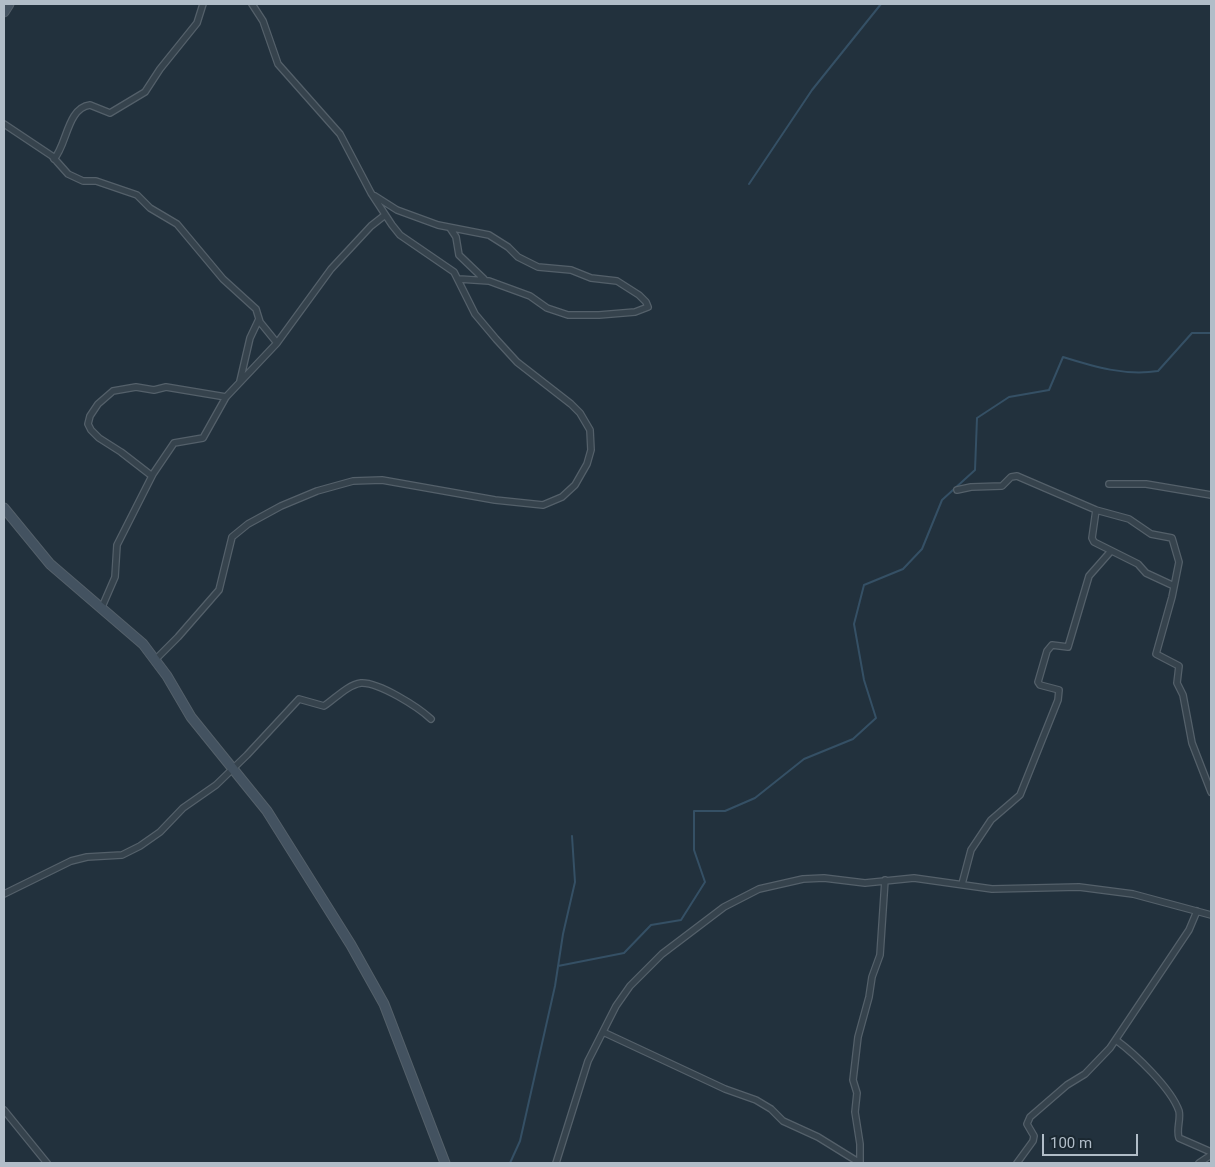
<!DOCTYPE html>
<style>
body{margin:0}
#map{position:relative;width:1215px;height:1167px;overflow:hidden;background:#22313d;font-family:Roboto,sans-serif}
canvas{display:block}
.frame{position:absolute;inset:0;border:5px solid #b1bdc8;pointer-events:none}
.scale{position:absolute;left:1042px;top:1134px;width:96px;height:22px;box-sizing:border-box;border:2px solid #b1bdc8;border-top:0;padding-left:6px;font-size:15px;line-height:18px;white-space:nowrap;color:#b1bdc8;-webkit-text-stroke:4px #1b2831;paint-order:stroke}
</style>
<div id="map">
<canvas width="1215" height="1167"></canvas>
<div class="frame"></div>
<div class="scale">100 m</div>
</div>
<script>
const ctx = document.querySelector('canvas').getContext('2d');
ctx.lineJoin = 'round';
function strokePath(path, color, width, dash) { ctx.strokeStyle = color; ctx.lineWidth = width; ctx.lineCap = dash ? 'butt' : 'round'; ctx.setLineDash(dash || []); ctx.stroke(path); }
strokePath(new Path2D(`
 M749 184 812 90 881 4
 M558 966 624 953 651 925 681 920 705 882 694 850V811H725L755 798 804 759 853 739 876 718 864 680 854 624 864 585 903 569 922 549 942 500 975 470 977 418 1009 397 1049 390 1063 357C1095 367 1125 376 1158 371L1192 333H1211
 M510 1163 520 1141 555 986 563 934 575 882 572 836`), '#355065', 2);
const street = new Path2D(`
 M4 124 52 156 68 174 83 181H96L137 195 150 208 177 224 223 279 256 309 260 322 277 343
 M54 159C67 145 67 108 90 105L110 113 145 92 160 69 197 23 203 4
 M375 196 397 210 438 225 489 235 508 247 518 257 538 267 571 270 591 278 617 281 639 295 646 302 648 307 635 312 599 315H568L547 308 530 296 489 281 459 279
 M450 228 456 237 459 255 484 279
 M240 381 250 338 259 319
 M152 476 121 452 99 438 91 430 88 424 90 416 98 404 113 391 136 387 154 390 166 387 226 397
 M1109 484H1146L1211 495
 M957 490 971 487 1002 486 1011 477 1017 476 1096 510 1129 519 1151 534 1172 538 1179 562 1172 597 1156 654 1179 666 1177 683 1183 695 1192 743 1211 792
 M1096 510 1092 538 1094 542 1138 564 1146 573 1174 586
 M102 607 115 577 117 545 153 474 174 443 203 438 226 397 277 343 331 269 371 226 385 215
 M155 660 178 637 219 590 232 537 248 524 281 506 317 491 353 481 382 480 495 500 543 505 562 497 575 485 587 464 591 450 590 430 580 413 571 404 517 362 496 339 475 314 454 272 400 235 392 225 371 193 340 134 278 64 263 21 252 4
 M962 884 971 850 991 820 1020 795 1058 700 1059 690 1040 685 1038 682 1047 651 1052 645 1068 647 1089 576 1111 551
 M4 894 71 861 87 857 122 855 140 846 160 832 183 808 216 785 247 755 299 699 324 706C335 699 347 685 361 683 379 682 418 707 431 719
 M603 1032 725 1089 756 1100 771 1109 783 1121 818 1137 860 1163
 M1116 1040C1135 1054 1171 1088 1179 1111 1181 1120 1176 1129 1179 1138L1211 1152
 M4 1110 47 1163
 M556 1163 588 1061 616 1006 630 986 662 954 724 907 759 889 803 879 824 878 865 883 914 878 992 889 1079 887 1133 894 1211 915
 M860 1163V1144L855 1112 857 1093 853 1080 858 1037 869 997 872 977 880 955 885 880
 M1017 1163 1033 1141 1034 1136 1027 1124 1030 1117 1067 1085 1085 1074 1110 1048 1189 930 1197 911
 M1199 1163 1211 1155`);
const secondary = new Path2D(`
 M4 12 9 4
 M4 508 50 564 143 644 167 676 191 717 267 811 351 945 384 1004 445 1163`);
strokePath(street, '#54606a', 8);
strokePath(secondary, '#54606a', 11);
strokePath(street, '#36434d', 5.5);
strokePath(secondary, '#435260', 9);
</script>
